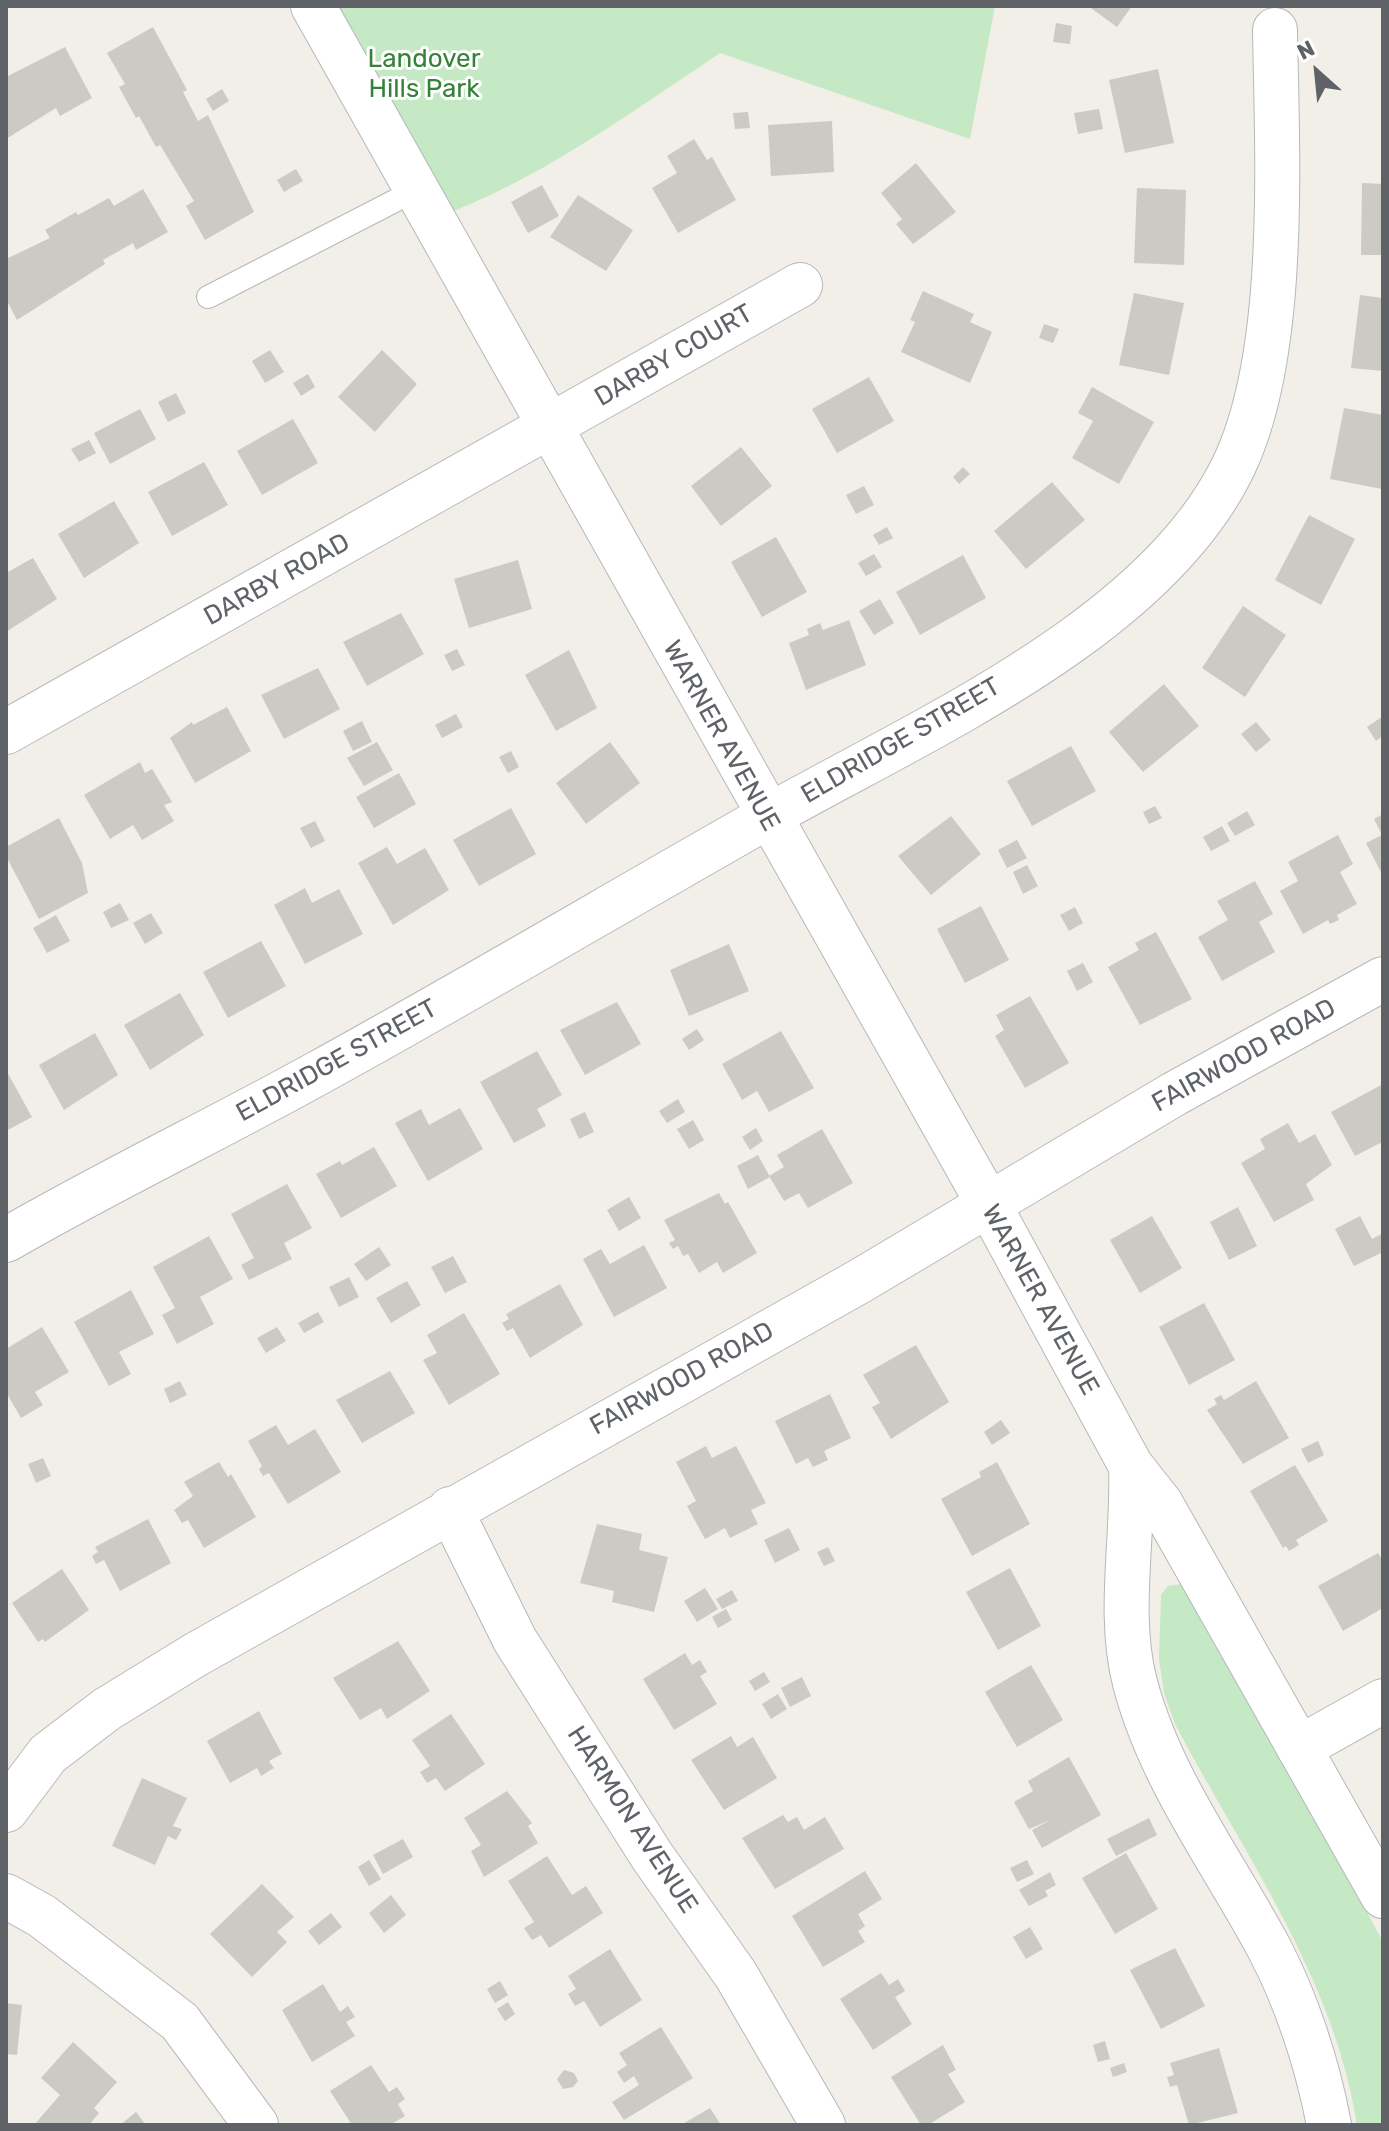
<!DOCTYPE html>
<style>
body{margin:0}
#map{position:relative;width:1389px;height:2131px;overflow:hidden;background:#f1efe8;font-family:Rubik,sans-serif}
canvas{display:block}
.frame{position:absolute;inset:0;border:8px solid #5f6368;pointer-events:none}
.north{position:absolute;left:1277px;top:32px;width:80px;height:80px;-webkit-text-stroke:6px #fff;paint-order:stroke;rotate:333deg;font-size:22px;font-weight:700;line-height:32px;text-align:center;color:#5f6368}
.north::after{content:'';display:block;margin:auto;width:28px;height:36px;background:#5f6368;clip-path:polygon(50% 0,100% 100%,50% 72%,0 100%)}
</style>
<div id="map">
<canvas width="1389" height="2131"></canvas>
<div class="frame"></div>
<div class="north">N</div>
</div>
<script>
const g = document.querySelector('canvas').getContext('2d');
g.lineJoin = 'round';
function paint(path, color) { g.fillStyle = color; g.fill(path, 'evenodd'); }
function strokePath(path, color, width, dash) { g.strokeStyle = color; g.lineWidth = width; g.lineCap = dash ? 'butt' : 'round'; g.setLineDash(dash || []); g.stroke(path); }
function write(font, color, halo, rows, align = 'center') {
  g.font = font + ' Rubik,sans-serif'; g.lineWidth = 6; g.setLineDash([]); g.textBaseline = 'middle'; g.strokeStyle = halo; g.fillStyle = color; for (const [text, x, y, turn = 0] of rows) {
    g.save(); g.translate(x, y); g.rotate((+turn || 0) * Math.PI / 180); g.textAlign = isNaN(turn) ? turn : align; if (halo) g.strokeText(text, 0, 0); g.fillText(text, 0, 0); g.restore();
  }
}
paint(new Path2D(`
 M310 6H995L970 139 720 53C627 115 538 181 433 219Z
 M1182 1584 1193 1589 1383 1942V2125H1357C1335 1979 1243 1853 1175 1724L1164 1693 1159 1659 1161 1595 1168 1586Z`), '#c5e8c5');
paint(new Path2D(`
 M1088 6H1132L1117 27Z
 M1056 23 1072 26 1070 44 1053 42Z
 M153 27 187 90 183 92 198 121 208 115 254 212 205 240 186 206 194 201 160 145 156 147 139 116 136 118 119 87 125 84 107 53Z
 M65 47 92 98 60 116 56 108 6 139V77Z
 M1158 69 1174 143 1125 153 1109 80Z
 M222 89 229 101 213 111 206 99Z
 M1099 109 1103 129 1078 134 1074 113Z
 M748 112 750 128 735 129 733 113Z
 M832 121 834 172 771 176 768 125Z
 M694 139 707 160 712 157 736 200 678 233 652 188 677 173 667 156Z
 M916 163 956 212 913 244 896 224 902 219 881 193Z
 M296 169 303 181 284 192 277 180Z
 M1362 183 1383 184V255H1361Z
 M542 185 559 216 528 233 511 202Z
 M1137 188 1186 190 1184 265 1134 263Z
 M143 189 168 232 136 250 133 243 103 260 105 264 17 320 6 299V259L50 238 45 230 76 212 78 215 109 198 114 206Z
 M578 195 633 230 606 271 550 237Z
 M923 291 974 314 970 322 992 332 970 383 901 352 915 322 910 320Z
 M1134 293 1184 303 1169 375 1119 365Z
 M1360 295 1383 298V371L1351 368Z
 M1044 324 1059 329 1053 343 1039 338Z
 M270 350 284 372 265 383 252 361Z
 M382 350 417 384 375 432 338 397Z
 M308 374 315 387 301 396 293 383Z
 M869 377 894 421 837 453 812 409Z
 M1092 387 1154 422 1119 484 1072 458 1093 421 1078 413Z
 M176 393 186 413 168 422 158 402Z
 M1344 408 1383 415 1382 489 1330 479Z
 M140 409 156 439 110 464 94 433Z
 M293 419 318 463 262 495 237 451Z
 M89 440 96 453 79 462 71 449Z
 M741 447 772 486 721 526 691 486Z
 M204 462 228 505 172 536 148 492Z
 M963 467 970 474 959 484 953 477Z
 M1052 482 1085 520 1026 569 994 531Z
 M864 486 874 505 856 514 846 495Z
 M114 501 139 543 84 578 58 534Z
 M1309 515 1355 539 1321 605 1275 580Z
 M887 527 893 538 879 545 873 535Z
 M776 537 807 592 762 617 731 562Z
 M874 554 882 567 866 576 858 563Z
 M963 555 986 598 920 635 896 592Z
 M33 558 57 599 6 632V573Z
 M518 560 532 609 469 628 454 579Z
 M880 599 894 623 874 635 859 611Z
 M1243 606 1286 635 1245 697 1202 668Z
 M401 613 424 654 367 686 343 642Z
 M849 620 866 665 806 690 789 643 809 635 807 629 820 623 823 630Z
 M457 649 465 665 452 671 444 655Z
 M569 650 597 708 556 731 525 675Z
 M318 668 340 709 284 739 261 695Z
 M1164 684 1199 726 1143 772 1109 732Z
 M227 707 251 751 195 783 170 738 192 722 193 725Z
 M456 714 463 727 442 738 435 725Z
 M1383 716V736L1376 741 1367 727Z
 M362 721 372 742 353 751 343 731Z
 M1256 722 1271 740 1256 752 1241 734Z
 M377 742 393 770 364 786 347 758Z
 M610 742 640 783 586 824 556 783Z
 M1071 746 1096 791 1032 826 1007 781Z
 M511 751 519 767 508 773 499 757Z
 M140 762 145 773 152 769 172 802 164 805 174 821 142 840 133 825 110 839 84 795Z
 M399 773 416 804 374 828 356 797Z
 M1155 806 1162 818 1149 824 1143 812Z
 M511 808 536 854 479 886 453 840Z
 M1247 811 1255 825 1235 836 1227 823Z
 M1383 814V876L1366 843 1382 835 1374 819Z
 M951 816 981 854 931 895 898 856Z
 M59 818 82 863 88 893 39 919 6 856V847Z
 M315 821 325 841 311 848 300 828Z
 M1222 826 1230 841 1211 851 1203 837Z
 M1338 835 1353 864 1340 872 1357 904 1337 915 1339 920 1330 924 1328 920 1303 934 1280 891 1298 881 1288 862Z
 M1017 840 1027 858 1007 868 998 850Z
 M387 847 397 864 425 848 449 890 393 925 358 863Z
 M1027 865 1038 886 1023 894 1013 872Z
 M1255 881 1273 914 1259 922 1275 952 1222 981 1198 937 1228 920 1217 901Z
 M305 888 312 903 339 889 363 934 305 964 274 905Z
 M120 903 129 920 111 928 103 912Z
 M981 906 1009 960 965 983 937 929Z
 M1075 907 1083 923 1069 931 1060 915Z
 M151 913 163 933 145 944 133 923Z
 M56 915 70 941 47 953 33 928Z
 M1156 932 1192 999 1140 1025 1108 967 1139 950 1135 943Z
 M261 941 286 986 228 1018 203 972Z
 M729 944 749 991 689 1016 670 970Z
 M1083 963 1093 982 1077 991 1067 971Z
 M180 993 204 1035 150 1070 124 1025Z
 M1030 996 1069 1063 1025 1088 995 1036 1004 1030 996 1015Z
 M617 1002 641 1044 585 1075 560 1030Z
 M697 1029 704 1040 689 1050 682 1039Z
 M781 1031 814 1088 769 1112 757 1091 742 1100 722 1064Z
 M95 1033 118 1075 64 1110 39 1065Z
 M537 1051 562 1095 537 1109 546 1126 514 1143 480 1082Z
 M6 1070 32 1117 6 1131Z
 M1383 1084V1147L1380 1143 1355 1156 1331 1112Z
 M678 1099 685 1112 667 1123 659 1111Z
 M460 1108 483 1149 428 1181 395 1123 421 1109 429 1125Z
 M585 1112 594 1132 579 1139 570 1119Z
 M693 1120 704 1140 689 1149 677 1129Z
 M1288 1123 1299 1143 1315 1134 1332 1165 1306 1184 1314 1200 1274 1222 1241 1163 1265 1149 1260 1139Z
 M756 1128 763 1141 750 1150 742 1137Z
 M822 1129 853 1183 808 1208 799 1193 784 1201 769 1176 784 1167 777 1155Z
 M374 1147 397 1186 341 1218 316 1174 340 1161 342 1165Z
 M758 1155 770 1177 748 1189 737 1166Z
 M287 1184 312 1228 284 1243 292 1259 249 1280 241 1265 254 1258 231 1214Z
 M719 1193 725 1204 728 1202 757 1253 723 1273 717 1262 699 1273 688 1254 683 1256 678 1246 673 1249 669 1243 675 1240 664 1220Z
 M629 1197 641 1218 619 1231 607 1210Z
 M1238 1207 1257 1246 1229 1260 1210 1222Z
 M1152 1216 1182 1268 1140 1293 1110 1240Z
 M1360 1216 1372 1239 1383 1233V1252L1354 1266 1335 1229Z
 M209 1236 233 1279 200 1297 214 1324 177 1344 162 1315 175 1308 153 1267Z
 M644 1245 667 1288 614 1317 583 1259 601 1249 610 1264Z
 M379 1247 391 1265 366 1281 354 1264Z
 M453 1256 467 1282 445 1293 431 1267Z
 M349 1277 359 1297 339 1307 329 1287Z
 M407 1281 421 1305 391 1323 376 1298Z
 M560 1284 583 1325 530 1358 513 1328 507 1331 502 1323 509 1319 506 1314Z
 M131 1290 154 1334 119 1352 131 1374 109 1386 74 1322Z
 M1204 1303 1235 1360 1189 1385 1159 1327Z
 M318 1312 324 1322 304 1333 298 1323Z
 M464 1313 500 1374 449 1405 423 1360 437 1353 427 1335Z
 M42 1327 69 1372 35 1392 43 1405 21 1418 6 1392V1349Z
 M277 1327 286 1341 266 1353 257 1338Z
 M916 1345 949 1402 891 1439 872 1407 880 1403 863 1375Z
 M390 1371 415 1413 362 1443 336 1400Z
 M180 1381 187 1395 170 1403 164 1389Z
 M1256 1381 1289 1438 1243 1464 1207 1410 1217 1404 1214 1399 1221 1395 1224 1400Z
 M830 1394 851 1438 824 1451 828 1460 813 1467 808 1458 796 1464 775 1421Z
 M1001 1420 1010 1433 992 1445 984 1432Z
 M276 1425 288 1445 315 1429 341 1472 288 1504 269 1473 263 1476 259 1469 262 1466 248 1441Z
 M1318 1441 1324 1455 1308 1463 1301 1449Z
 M706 1446 712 1458 736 1446 766 1503 751 1510 758 1524 730 1538 725 1528 705 1539 687 1506 696 1501 676 1462Z
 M43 1458 51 1476 36 1483 28 1464Z
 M219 1462 228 1477 231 1474 256 1517 204 1548 188 1520 182 1523 174 1510 193 1496 184 1482Z
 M997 1462 1030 1524 972 1556 941 1499 981 1477 979 1472Z
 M1295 1465 1328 1521 1296 1540 1299 1545 1289 1551 1286 1546 1283 1548 1250 1491Z
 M148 1519 171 1563 120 1591 104 1560 96 1564 92 1556 98 1552 95 1547Z
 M597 1524 642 1534 639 1550 668 1557 654 1612 612 1602 614 1591 580 1583Z
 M789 1528 800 1550 775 1563 764 1540Z
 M828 1547 835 1561 824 1566 817 1552Z
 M1378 1553 1383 1561V1608L1343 1631 1318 1586Z
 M1010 1568 1041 1626 998 1650 966 1592Z
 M62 1569 89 1610 45 1642 43 1639 38 1642 12 1603Z
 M705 1588 718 1609 697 1622 684 1601Z
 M732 1590 738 1601 722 1609 716 1599Z
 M726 1609 732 1620 718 1628 712 1617Z
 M398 1641 430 1691 387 1719 381 1708 360 1720 333 1678Z
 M685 1653 692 1665 700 1660 707 1672 700 1676 717 1704 674 1730 643 1679Z
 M1031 1665 1063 1720 1017 1747 985 1692Z
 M764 1672 770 1682 755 1691 749 1681Z
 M802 1677 811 1696 790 1707 781 1688Z
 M778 1694 787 1709 771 1719 762 1704Z
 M259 1711 282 1754 269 1761 274 1768 261 1776 257 1768 230 1783 207 1741Z
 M451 1714 485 1764 445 1791 436 1778 427 1783 420 1772 430 1766 412 1740Z
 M731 1736 737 1747 753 1737 777 1778 724 1810 691 1760Z
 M1069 1757 1101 1815 1042 1848 1032 1830 1050 1820 1029 1829 1014 1802 1033 1791 1028 1781Z
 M142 1778 187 1798 173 1826 182 1829 176 1840 168 1836 155 1865 112 1846Z
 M507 1791 532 1823 528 1826 538 1843 484 1877 471 1851 481 1845 464 1818Z
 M783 1815 788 1822 797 1817 804 1830 825 1817 844 1849 775 1889 742 1838Z
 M1149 1818 1157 1835 1116 1856 1107 1839Z
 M403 1839 413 1857 383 1874 373 1855Z
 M1126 1853 1158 1909 1115 1934 1082 1878Z
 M547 1856 572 1895 586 1886 603 1913 549 1948 541 1935 532 1940 524 1928 534 1922 508 1881Z
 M369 1860 381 1879 369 1886 358 1867Z
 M1027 1860 1034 1874 1017 1882 1010 1868Z
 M865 1871 882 1899 858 1914 865 1926 858 1931 865 1942 823 1967 792 1916Z
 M1050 1872 1056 1885 1045 1891 1048 1896 1029 1906 1019 1890Z
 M262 1884 294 1917 277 1932 287 1942 252 1977 210 1934Z
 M391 1895 406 1915 384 1933 369 1913Z
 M331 1913 342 1927 319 1945 308 1931Z
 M1030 1927 1043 1949 1026 1959 1013 1937Z
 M1175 1948 1205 2006 1161 2029 1130 1970Z
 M610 1949 642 2000 600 2027 584 2001 575 2006 568 1994 576 1989 568 1976Z
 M881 1973 889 1985 898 1979 905 1991 895 1997 912 2024 873 2050 840 1999Z
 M500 1981 508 1995 495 2003 487 1989Z
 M323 1984 340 2012 348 2006 355 2017 346 2022 355 2036 312 2062 282 2010Z
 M508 2002 515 2014 505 2021 497 2009Z
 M6 2003 22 2005 17 2055 6 2054Z
 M661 2027 693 2078 624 2120 612 2102 639 2085 634 2076 624 2083 617 2072 627 2065 619 2053Z
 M1105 2041 1110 2059 1098 2062 1093 2045Z
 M73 2042 117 2082 94 2108 99 2113 89 2125H34L60 2095 41 2078Z
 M943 2045 956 2070 948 2074 965 2102 928 2125H921L891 2077Z
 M1219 2048 1238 2113 1189 2125 1177 2085 1170 2087 1167 2077 1174 2075 1170 2063Z
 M1124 2063 1127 2072 1113 2077 1110 2068Z
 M371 2065 389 2092 397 2087 405 2099 398 2104 405 2116 390 2125H352L330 2091Z
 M564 2070 574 2073 578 2081 573 2087 563 2089 557 2079Z
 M710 2108 721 2125H681Z
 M136 2112 146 2125H120Z`), '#cccac5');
const service = new Path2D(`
 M208 297 416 190`);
const minor = new Path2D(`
 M6 732 800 285
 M6 1240C108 1181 215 1130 318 1073 469 990 617 902 767 817 920 730 1156 629 1234 465 1288 352 1277 155 1275 30
 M450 1509 515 1640 652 1856 736 1975 823 2125
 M1299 1748 1383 1701
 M6 1810 48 1754 107 1709 195 1655 860 1281 1174 1094 1383 979
 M6 1896 42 1916 180 2022 256 2125`);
const tertiary = new Path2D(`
 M313 6 989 1205 1131 1466 1161 1504 1383 1896
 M1131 1466C1134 1537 1117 1614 1135 1683 1160 1779 1223 1862 1269 1948 1297 2001 1318 2066 1329 2125`);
strokePath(service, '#b5b8bc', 24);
strokePath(minor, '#b5b8bc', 46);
strokePath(tertiary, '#b5b8bc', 46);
strokePath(service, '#fff', 22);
strokePath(minor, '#fff', 44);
strokePath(tertiary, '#fff', 44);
write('26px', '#348238', '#fff', [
 ["Landover",424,59],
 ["Hills Park",424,89]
]);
write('26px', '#5f6368', '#fff', [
 ["DARBY COURT",674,356,-30],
 ["DARBY ROAD",277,580,-29],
 ["WARNER AVENUE",721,736,61],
 ["ELDRIDGE STREET",901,741,-30],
 ["FAIRWOOD ROAD",1244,1056,-29],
 ["ELDRIDGE STREET",337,1061,-29],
 ["WARNER AVENUE",1040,1300,61],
 ["FAIRWOOD ROAD",682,1379,-29],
 ["HARMON AVENUE",632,1820,57]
]);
</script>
